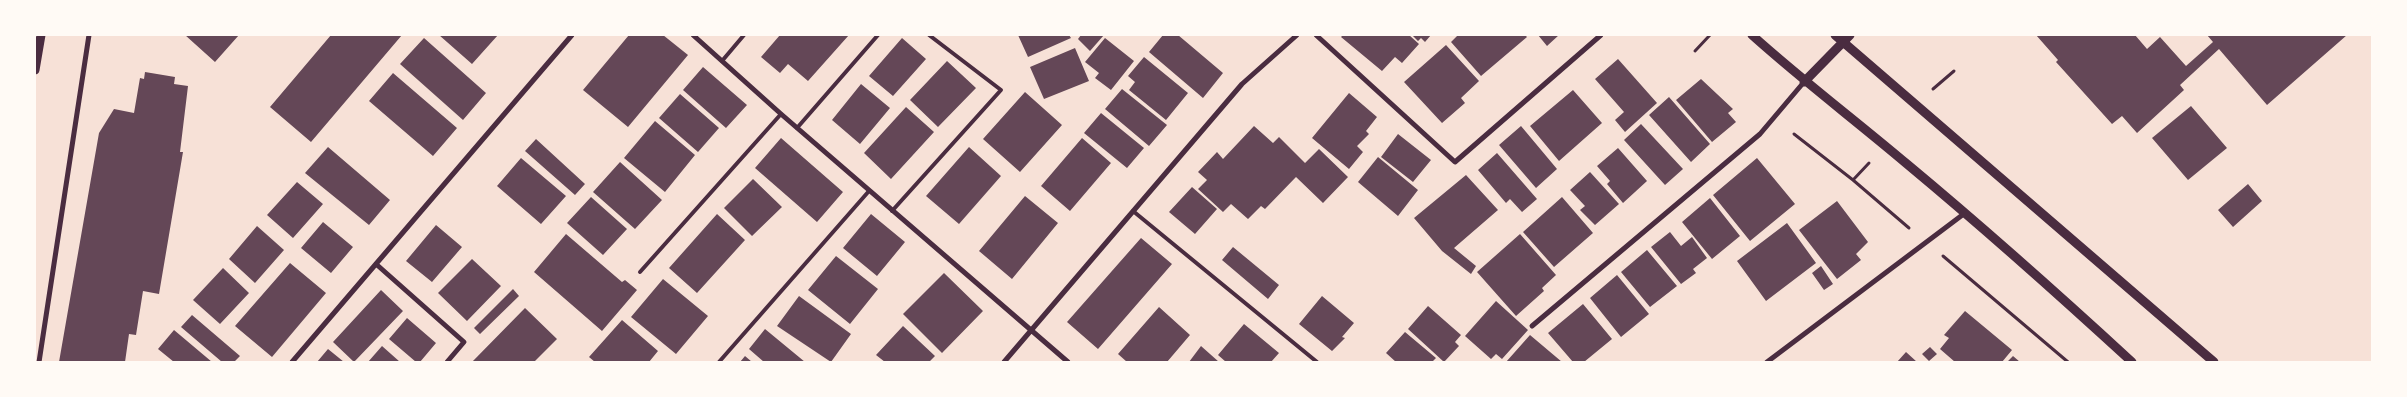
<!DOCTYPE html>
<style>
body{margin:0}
#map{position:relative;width:2407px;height:397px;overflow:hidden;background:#f7e1d7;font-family:Helvetica,sans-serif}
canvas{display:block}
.frame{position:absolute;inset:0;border:36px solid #fffaf5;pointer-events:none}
</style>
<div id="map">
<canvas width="2407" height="397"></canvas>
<div class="frame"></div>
</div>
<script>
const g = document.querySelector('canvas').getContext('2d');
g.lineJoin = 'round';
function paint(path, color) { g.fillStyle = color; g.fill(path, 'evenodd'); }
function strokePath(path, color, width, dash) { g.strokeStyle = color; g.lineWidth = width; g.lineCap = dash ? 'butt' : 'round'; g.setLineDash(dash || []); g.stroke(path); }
paint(new Path2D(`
 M185 35H239L215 62Z
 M331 35H402L311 142 270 107Z
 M439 35H498L472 64Z
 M629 35H663L688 55 628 127 583 90Z
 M780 35H849L808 81 788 64 780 73 761 57Z
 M1018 35H1069L1071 38 1028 57Z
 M1081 35H1104L1090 51 1078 39Z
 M1163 35H1178L1223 73 1203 98 1149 52Z
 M1343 35H1409L1419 44 1402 63 1395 57 1382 71 1341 37Z
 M1412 35H1431L1425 42 1421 38 1418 41Z
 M1458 35H1525L1527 37 1481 76 1451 42Z
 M1538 35H1559L1547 46Z
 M2036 35H2135L2147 49 2160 37 2186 66 2213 42 2207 35H2347L2267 105 2219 49 2180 85 2184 90 2137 133 2122 116 2112 124 2056 62 2058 60Z
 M424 38 486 93 463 120 400 64Z
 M902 38 926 59 893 96 869 76Z
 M1105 38 1134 61 1111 90 1095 78 1099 73 1085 62Z
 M1446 45 1479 81 1461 98 1465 103 1442 123 1404 82Z
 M1075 48 1089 81 1044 99 1030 67Z
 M1144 57 1188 93 1166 120 1129 90 1135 82 1128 76Z
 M1618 59 1657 103 1625 132 1615 120 1624 112 1595 79Z
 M947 61 976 88 938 127 910 100Z
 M703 67 747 105 726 128 683 90Z
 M145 72 175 77 174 84 188 86 180 152H183L159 294 143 291 136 335 129 334 125 362H59L99 133 114 109 134 113 140 78 144 79Z
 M393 73 457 128 433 156 369 101Z
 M1701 79 1733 109 1728 113 1736 122 1712 142 1676 100Z
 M861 84 890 108 860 144 832 120Z
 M1122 89 1167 125 1149 146 1105 109Z
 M1573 90 1602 123 1559 161 1530 126Z
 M1025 92 1062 125 1020 172 983 139Z
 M1349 93 1377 117 1366 131 1369 134 1357 146 1363 152 1349 169 1312 138Z
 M680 94 719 128 698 152 659 118Z
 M1669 97 1710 144 1691 162 1649 115Z
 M2191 106 2227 148 2188 180 2152 138Z
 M906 107 934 132 891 179 864 153Z
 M1101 113 1144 148 1127 168 1084 133Z
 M655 121 695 155 665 192 624 158Z
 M1641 124 1683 169 1665 185 1624 140Z
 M1254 126 1273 143 1279 137 1305 163 1319 149 1348 177 1323 203 1296 177 1265 209 1261 206 1248 219 1231 204 1223 212 1198 189 1207 180 1198 172 1217 152 1223 159Z
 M1521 126 1557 169 1536 188 1499 145Z
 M1398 134 1431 160 1413 182 1381 157Z
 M781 138 843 192 817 222 755 168Z
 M1082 138 1111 163 1070 211 1041 186Z
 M536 139 585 184 575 195 525 151Z
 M328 147 390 200 369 225 305 173Z
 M969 147 1001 176 959 224 926 196Z
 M1618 148 1647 181 1623 203 1607 184 1610 181 1597 166Z
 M1497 153 1537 199 1522 212 1510 199 1506 203 1478 170Z
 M1378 157 1418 190 1398 216 1358 182Z
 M521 158 566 196 541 224 497 186Z
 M1757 158 1795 204 1750 241 1713 195Z
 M620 162 662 200 635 229 593 192Z
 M1590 172 1619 204 1595 225 1580 210 1585 206 1570 190Z
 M1466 175 1498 210 1454 248 1476 266 1471 274 1442 251 1414 218Z
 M753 179 782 207 752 236 724 208Z
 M297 182 323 204 293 238 267 215Z
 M2248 184 2262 201 2233 227 2218 210Z
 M1192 187 1217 209 1195 234 1169 212Z
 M1025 196 1058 223 1012 279 979 251Z
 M591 197 627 229 603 255 567 223Z
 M1562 197 1593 233 1554 267 1523 232Z
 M1710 198 1740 236 1712 259 1682 222Z
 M1837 201 1868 242 1856 254 1861 260 1837 279 1799 230Z
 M717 214 745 240 697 293 669 268Z
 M871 214 905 242 877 276 843 248Z
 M323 222 353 247 331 273 301 248Z
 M1787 223 1816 263 1766 301 1737 261Z
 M436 225 462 247 432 282 406 261Z
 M257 226 284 250 255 283 229 259Z
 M1670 232 1681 246 1692 237 1707 258 1693 269 1696 273 1681 284 1651 247Z
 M566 234 622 282 625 280 637 290 602 331 534 272Z
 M1520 234 1556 275 1542 288 1544 291 1516 316 1477 272Z
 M1141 238 1172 264 1098 349 1067 322Z
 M1233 247 1279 285 1268 299 1222 260Z
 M1647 250 1677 286 1650 307 1621 272Z
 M836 256 878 289 850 324 808 290Z
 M472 259 501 286 467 321 438 293Z
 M290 263 326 293 272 357 235 326Z
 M1821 266 1833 284 1824 290 1812 273Z
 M223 268 249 293 220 324 193 300Z
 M944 273 983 311 942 353 903 314Z
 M1617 275 1649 314 1621 337 1590 298Z
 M663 279 708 316 676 354 631 317Z
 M513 289 519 296 480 334 474 328Z
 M381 290 403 311 354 362 333 342Z
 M799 296 851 334 831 362 777 326Z
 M1322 296 1354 323 1342 337 1345 338 1332 351 1299 324Z
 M1496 301 1528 330 1502 359 1496 354 1491 359 1465 336Z
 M1583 304 1612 339 1584 362H1573L1548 333Z
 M1428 306 1461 335 1455 342 1459 346 1444 362 1408 329Z
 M1159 307 1190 335 1167 362H1127L1118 354Z
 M525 308 557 339 534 362H472Z
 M1965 311 2012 350 2002 362H1955L1940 349 1949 338 1944 335Z
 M192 315 240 356 234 362H222L181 327Z
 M407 318 436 343 420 362H416L389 339Z
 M622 320 658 351 649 362H595L589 357Z
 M1244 324 1279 353 1271 362H1226L1218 355Z
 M903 326 935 356 929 362H885L876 355Z
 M765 329 805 362H764L749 349Z
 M174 330 212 362H174L158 349Z
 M1405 332 1436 358 1432 362H1396L1386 353Z
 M1530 335 1562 362H1506Z
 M382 346 400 362H368Z
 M1201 346 1219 362H1189Z
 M1930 347 1937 354 1929 361 1922 354Z
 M328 349 344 362H317Z
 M1906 352 1917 362H1897Z
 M745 356 752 362H740Z
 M2013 356 2020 362H2007Z`), '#644757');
strokePath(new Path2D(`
 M1695 51 1710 35
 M1933 89 1954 71
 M1794 134 1853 180 1909 228
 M1853 180 1869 163
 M1943 256 2068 362`), '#4a2c40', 3);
strokePath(new Path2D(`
 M722 61 744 35
 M797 128 878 35
 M892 211 1001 90 929 35
 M1133 211 1317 362
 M640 272 781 114
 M719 362 869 191`), '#4a2c40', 4);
strokePath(new Path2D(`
 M693 35 781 114 1068 362
 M1316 35 1455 162 1601 35
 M376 264 464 342 447 362
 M1532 326 1760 134 1804 82
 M39 362 89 35
 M292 362 572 35
 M1004 362 1242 84 1297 35
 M1767 362 1965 213`), '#4a2c40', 5);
strokePath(new Path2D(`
 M1752 35C1802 80 1855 120 1907 164 1984 228 2058 294 2132 362
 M1835 35 2214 362
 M35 70 41 35
 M1804 82 1850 35`), '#4a2c40', 9);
</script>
